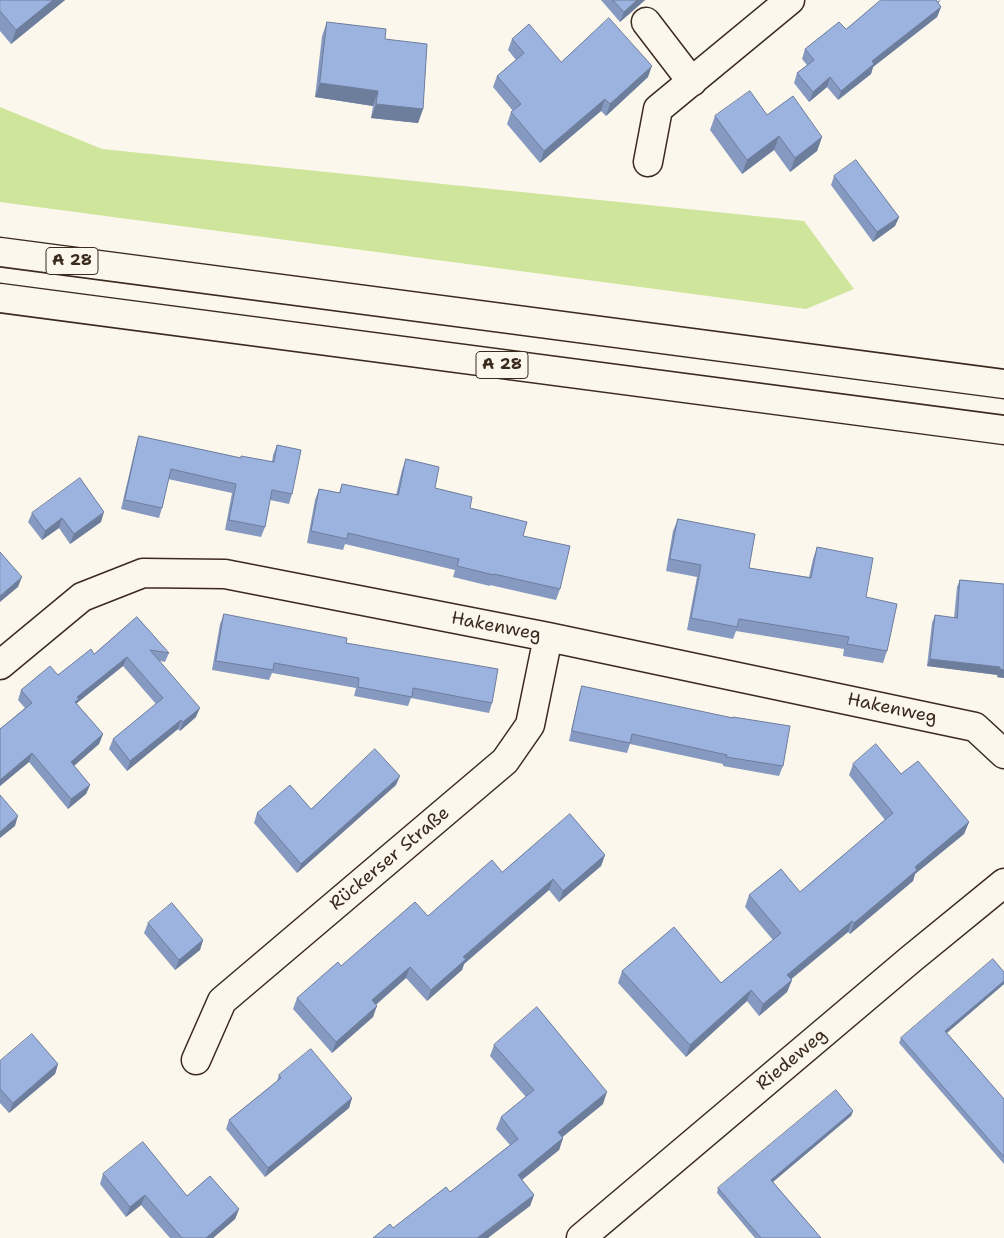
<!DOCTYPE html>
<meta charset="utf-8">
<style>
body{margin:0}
canvas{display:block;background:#fbf7ec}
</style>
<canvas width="1004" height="1238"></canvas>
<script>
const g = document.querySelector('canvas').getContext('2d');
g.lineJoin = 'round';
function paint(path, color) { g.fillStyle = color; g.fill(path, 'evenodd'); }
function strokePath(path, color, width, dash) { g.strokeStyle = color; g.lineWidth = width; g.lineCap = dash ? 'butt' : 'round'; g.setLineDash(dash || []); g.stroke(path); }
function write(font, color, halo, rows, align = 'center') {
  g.font = font + ' "Shantell Sans",sans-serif'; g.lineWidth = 4; g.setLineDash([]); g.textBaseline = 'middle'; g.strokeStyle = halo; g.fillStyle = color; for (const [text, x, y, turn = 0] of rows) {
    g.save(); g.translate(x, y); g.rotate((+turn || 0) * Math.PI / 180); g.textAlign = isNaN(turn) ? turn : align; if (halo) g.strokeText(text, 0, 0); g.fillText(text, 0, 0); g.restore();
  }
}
paint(new Path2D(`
 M0 107 102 149 804 221 854 289 806 309 0 202Z`), '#cee59b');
const minor = new Path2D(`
 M646 22 692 82
 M648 162 658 109 790 0
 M0 665 82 597 143 573 225 574 548 637 975 727 1004 754
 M196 1060 222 1001 505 761 530 725 548 637
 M581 1238 911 959 1004 883`);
const highway = new Path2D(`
 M0 252 1004 384
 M0 298 1004 430`);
strokePath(minor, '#3b2a1e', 31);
strokePath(highway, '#3b2a1e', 31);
strokePath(minor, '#fbf7ec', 28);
strokePath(highway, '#fbf7ec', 28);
paint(new Path2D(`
 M0 0H65L11 44 0 31Z
 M601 0H645L620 22Z
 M941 0 938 3 941 7 937 17 873 67 871 74 838 100 827 87 809 102 794 83 797 73 807 65 802 59 805 49 846 29Z
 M327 22 385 39 423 109 418 123 371 118 373 106 315 97 322 36Z
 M512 39 561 62 648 77 606 116 601 111 540 163 507 124 511 112 513 111 493 87 497 76 516 60 508 50Z
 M767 115 822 137 817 151 790 172 774 150 742 174 710 130 715 116Z
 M834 176 899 217 895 226 873 242 831 185Z
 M139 436 241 458 272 462 273 455 277 445 292 494 289 504 270 500 265 527 261 537 225 530 232 493 168 479 162 508 159 518 121 509 136 445Z
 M406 459 435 488 470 508 523 536 560 589 556 600 490 585V586L453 577 455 570 345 544 343 550 307 543 315 500 319 489 339 493 342 484 396 495 402 470Z
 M32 513 101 522 70 544 59 528 42 540 28 522Z
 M678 519 749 568 809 577 813 559 817 547 866 597 887 651 883 663 843 656 844 649 736 631 733 639 687 630 697 577 666 571 673 531Z
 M960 580 1004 584V678L997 677 998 675 927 666 932 623 935 615 954 618 957 587Z
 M224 614 346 643 492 703 489 713 411 698 408 706 354 696 356 688 272 673 269 680 212 670 220 624Z
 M137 617 169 653 165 662 160 661 196 717 180 731 178 729 127 771 109 749 113 739 156 704 123 666 77 703V704L103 734 99 744 74 766 90 785 86 794 68 809 29 762 0 786V729L25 708 18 700 21 690 58 675 94 654Z
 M582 686 783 766 779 776 723 766V764L630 744 627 753 569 741 579 695Z
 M853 764 901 774 969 822 964 834 915 874 913 881 850 934 848 932 791 979 792 980 787 992 759 1016 747 1001 686 1057 618 983 622 971 721 983 773 940 745 907 749 895 800 892 885 820 849 775Z
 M396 785 297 873 254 823 257 813 311 809Z
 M605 855 601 866 559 902 549 890 464 964 462 970 427 1001 406 978 376 1005 373 1017 332 1053 293 1009 297 998 341 966 428 916 502 872Z
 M148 923 203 940 200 950 175 970 144 933Z
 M1004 972V984L947 1033 1004 1099V1164L899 1043 901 1038Z
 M494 1045 603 1104 562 1137 563 1138 559 1150 522 1180 534 1195 530 1206 393 1228 450 1192 510 1145 496 1129 501 1117 526 1097 490 1056Z
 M0 1061 58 1064 55 1074 9 1113 0 1103Z
 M279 1075 352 1098 349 1108 265 1177 226 1129 229 1120 277 1081Z
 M853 1111 851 1116 773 1182 821 1238H755L717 1193 718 1188Z
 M103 1174 187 1196 239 1209 235 1219 213 1238H170L141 1205 126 1217 100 1184Z`), '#8699c0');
paint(new Path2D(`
 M53 0H65L11 44 16 30Z
 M637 0H645L620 22 624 12Z
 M941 7 937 17 873 67 871 74 838 100 841 91 872 61Z
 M652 66 648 77 606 116 610 104Z
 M830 77 827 87 809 102 813 92Z
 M320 83 378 91 373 106 315 97Z
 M605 99 601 111 540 163 544 151Z
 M376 104 423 109 418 123 371 118Z
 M779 136 774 150 742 174 747 160Z
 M822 137 817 151 790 172 795 158Z
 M899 217 895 226 873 242 877 232Z
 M104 512 101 522 70 544 74 534Z
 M62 518 59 528 42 540 45 531Z
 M22 577 18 587 0 602V596Z
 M127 657 123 666 77 703 75 708 72 712 77 697Z
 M930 659 1000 667 998 675 927 666Z
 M1000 669 1004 670V678L997 677Z
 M200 708 196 717 180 731 183 722Z
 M181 720 178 729 127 771 130 761Z
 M103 734 99 744 68 771 71 762Z
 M32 753 29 762 0 786V780Z
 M400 776 396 785 297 873 301 864Z
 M90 785 86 794 68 809 71 799Z
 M18 816 15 826 0 838V832Z
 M969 822 964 834 915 874 913 881 850 934 854 923 915 867Z
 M605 855 601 866 559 902 563 891Z
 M553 879 549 890 464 964 462 970 427 1001 431 990 463 957Z
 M852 921 848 932 783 986 787 975Z
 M203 940 200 950 175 970 179 960Z
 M410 967 406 978 368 1011 372 1000Z
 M792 980 787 992 759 1016 763 1004Z
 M1004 981V984L943 1036 945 1031Z
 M751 990 747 1001 686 1057 690 1045Z
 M377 1006 373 1017 332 1053 336 1042Z
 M58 1064 55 1074 9 1113 13 1103Z
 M607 1092 603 1104 554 1144 558 1132Z
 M352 1098 349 1108 265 1177 268 1168Z
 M853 1111 851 1116 769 1185 771 1180Z
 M563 1138 559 1150 514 1186 518 1175Z
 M145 1195 141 1205 126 1217 130 1207Z
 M534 1195 530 1206 488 1238H477Z
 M239 1209 235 1219 213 1238H206Z`), '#6d7d9c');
const building = new Path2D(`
 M0 0H53L16 30 0 11Z
 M613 0H637L624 12Z
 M881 0H936L941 7 872 61 874 64 841 91 830 77 813 92 797 73 814 60 805 49 839 22 846 29Z
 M609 18 652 66 610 104 605 99 544 151 511 112 521 104 497 76 524 53 512 39 529 24 561 62Z
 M327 22 386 29 385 39 427 44 423 109 376 104 378 91 320 83Z
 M750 91 767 115 793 96 822 137 795 158 779 136 747 160 715 116Z
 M856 160 899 217 877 232 834 176Z
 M139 436 241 458V456L274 462 277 445 301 450 292 494 272 490 265 527 229 520 236 484 171 469 162 508 125 500Z
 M406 459 439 467 435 488 472 497 470 508 527 522 523 536 570 546 560 589 494 574V575L457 566 459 559 348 533 347 539 311 531 319 489 340 493 342 484 398 495Z
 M80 478 104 512 74 534 62 518 45 531 32 513Z
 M678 519 755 534 749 568 811 578 817 547 873 558 866 597 897 604 887 651 847 644 849 637 739 619 737 627 691 618 701 565 670 559Z
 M0 552 22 577 0 596Z
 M960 580 1004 584V670L1000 669V667L930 659 935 615 957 618Z
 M224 614 347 638 346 643 498 669 492 703 413 688 412 697 358 687 359 678 274 663 273 670 216 661Z
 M137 617 169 653 150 650 200 708 183 722 181 720 130 761 113 739 163 698 127 657 77 697 79 699 75 702 103 734 71 762 90 785 71 799 32 753 0 780V729L32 703 21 690 50 666 58 675 91 649 94 654Z
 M582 686 733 718V717L790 726 783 766 726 757 727 755 632 734 630 743 572 731Z
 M876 744 901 774 918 761 969 822 915 867 917 870 854 923 852 921 787 975 792 980 763 1004 751 990 690 1045 622 971 674 927 721 983 781 933 749 895 781 869 800 892 893 813 853 764Z
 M375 749 400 776 301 864 257 813 290 785 311 809Z
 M0 795 18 816 0 832Z
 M570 814 605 855 563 891 553 879 463 957 466 959 431 990 410 967 372 1000 377 1006 336 1042 297 998 338 962 341 966 415 902 428 916 492 860 502 872Z
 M172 903 203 940 179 960 148 923Z
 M993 959 1004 972V981L945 1031 1004 1099V1157L901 1038Z
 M537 1007 607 1092 558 1132 563 1138 518 1175 534 1195 477 1238H373L390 1224 393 1228 446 1187 450 1192 518 1139 501 1117 534 1090 494 1045Z
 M32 1034 58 1064 13 1103 0 1089V1061Z
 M311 1049 352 1098 268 1168 229 1120 281 1078 279 1075Z
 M836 1090 853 1111 771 1180 821 1238H761L718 1188Z
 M143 1142 187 1196 210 1176 239 1209 206 1238H182L145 1195 130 1207 103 1174Z`);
paint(building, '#9cb2df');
strokePath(building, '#6d7d9c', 1);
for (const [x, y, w] of [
 [72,261,52],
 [502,365,52]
]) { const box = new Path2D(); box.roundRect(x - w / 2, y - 13.5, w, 27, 4); g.fillStyle = '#fbf7ec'; g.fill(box); strokePath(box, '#3b2a1e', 1); }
write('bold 16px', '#3b2a1e', null, [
 ["A 28",72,261],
 ["A 28",502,365]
]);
write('18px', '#3b2a1e', '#fbf7ec', [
 ["Hakenweg",496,627,11],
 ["Hakenweg",892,709,12],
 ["Rückerser Straße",390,859,-40],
 ["Riedeweg",792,1060,-40]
]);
</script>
